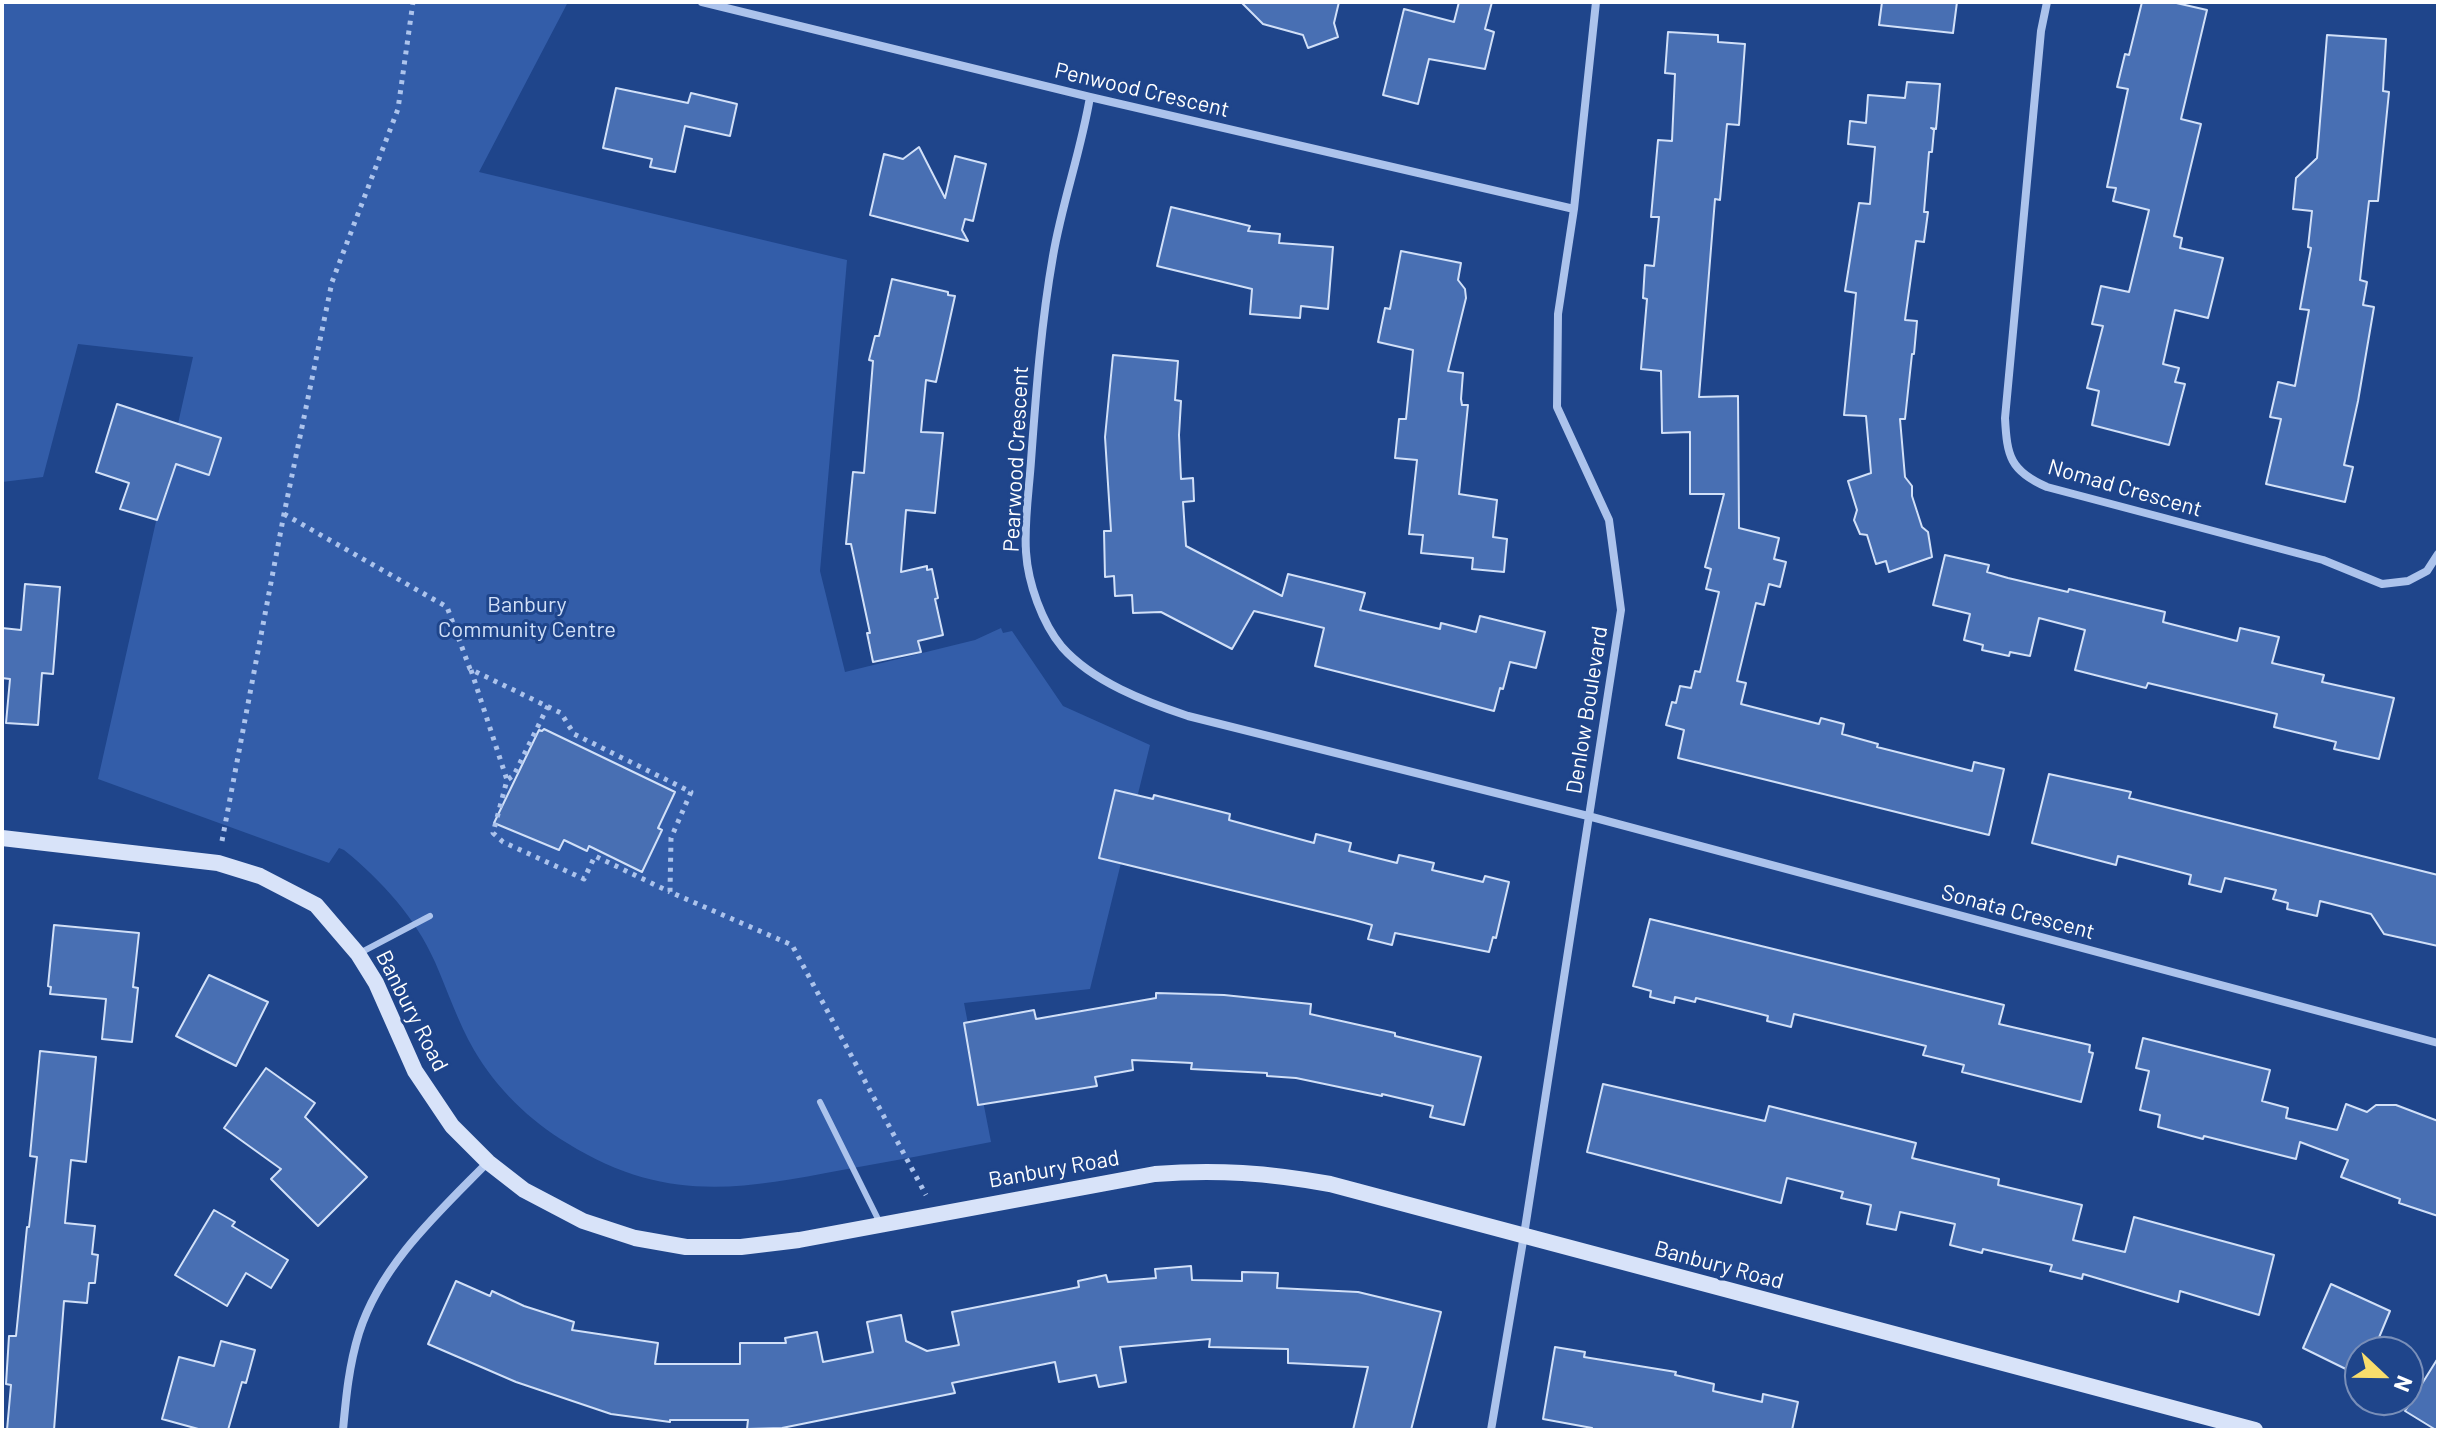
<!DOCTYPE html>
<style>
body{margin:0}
#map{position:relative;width:2440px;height:1432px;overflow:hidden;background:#1f458b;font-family:Barlow,sans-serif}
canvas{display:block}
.frame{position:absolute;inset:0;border:4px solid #fff;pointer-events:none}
.north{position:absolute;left:2344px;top:1336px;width:80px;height:80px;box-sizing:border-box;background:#1f458b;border:2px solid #798fb9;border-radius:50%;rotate:112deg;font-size:22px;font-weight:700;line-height:32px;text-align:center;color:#fff}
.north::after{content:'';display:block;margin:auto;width:28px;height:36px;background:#f9dd6c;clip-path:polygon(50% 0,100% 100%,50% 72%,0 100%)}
</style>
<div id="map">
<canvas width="2440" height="1432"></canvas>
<div class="frame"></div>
<div class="north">N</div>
</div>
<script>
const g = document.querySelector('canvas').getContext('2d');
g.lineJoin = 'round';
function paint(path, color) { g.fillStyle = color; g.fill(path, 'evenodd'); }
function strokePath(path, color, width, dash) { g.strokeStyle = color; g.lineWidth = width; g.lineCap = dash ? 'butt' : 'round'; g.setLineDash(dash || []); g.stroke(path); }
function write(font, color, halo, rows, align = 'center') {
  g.font = font + ' Barlow,sans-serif'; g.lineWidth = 6; g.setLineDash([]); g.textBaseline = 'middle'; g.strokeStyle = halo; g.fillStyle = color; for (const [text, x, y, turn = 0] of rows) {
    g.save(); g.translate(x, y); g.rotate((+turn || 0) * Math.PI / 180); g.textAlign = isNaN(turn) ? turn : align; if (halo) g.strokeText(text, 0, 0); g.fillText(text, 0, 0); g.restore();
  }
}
paint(new Path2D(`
 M2 2H568L479 172 847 260 820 571 845 672 975 640 1001 628 1003 633 1012 631 1063 706 1150 745 1090 989 964 1003 991 1142C941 1152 892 1161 842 1170 738 1190 664 1203 567 1143 530 1121 496 1088 474 1050 458 1022 448 992 435 962 415 917 382 881 344 850L339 848 329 863 98 779 193 357 78 344 43 477 2 482Z`), '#335da9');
const building = new Path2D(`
 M1241 2H1339L1334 23 1338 37 1308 48 1303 35 1263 24Z
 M1459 2H1492L1485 29 1494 32 1485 69 1429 59 1418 104 1383 95 1404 9 1454 22Z
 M1882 2H1957L1953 33 1879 25Z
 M2142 2H2172L2207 10 2181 119 2201 124 2174 236 2182 238 2180 248 2223 258 2208 318 2175 310 2163 364 2179 368 2175 382 2185 384 2169 445 2092 425 2099 391 2087 388 2103 326 2092 324 2101 286 2129 292 2149 210 2113 201 2116 188 2107 187 2128 89 2117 87 2125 54 2129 55Z
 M1668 32 1718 35V42L1745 44 1739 125 1727 124 1720 200 1715 199 1699 397 1738 396 1739 528 1779 538 1774 559 1786 562 1780 587 1769 584 1764 605 1756 603 1737 681 1746 683 1741 704 1819 724 1821 718 1844 724 1842 734 1878 744 1877 747 1972 771 1974 762 2004 769 1989 835 1678 758 1684 730 1666 725 1672 702 1676 703 1680 686 1691 688 1695 671 1700 672 1719 592 1706 589 1711 569 1705 567 1724 494H1690V432L1662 433 1661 371 1641 369 1647 299 1643 298 1645 265 1654 266 1659 217H1651L1658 140 1672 141 1675 74 1665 73Z
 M2327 35 2386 39 2383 91 2389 92 2378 201H2369L2360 280 2367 282 2363 305 2374 307 2358 401 2344 465 2353 467 2345 502 2266 484 2281 419 2270 417 2278 382 2295 386 2309 310 2300 309 2311 248 2308 247 2312 211 2293 209 2296 178 2317 158Z
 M1907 82 1940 84 1936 129 1931 128 1934 130 1932 152H1929L1924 212H1928L1924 242 1916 241 1905 320 1917 321 1914 354H1912L1905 419H1900L1905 477 1912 486V496L1922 527 1928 532 1932 557 1889 572 1886 561 1876 564 1867 535 1860 534 1854 520 1857 510 1848 481 1871 473 1866 416 1844 415 1856 293 1845 291 1859 203 1870 204 1875 147 1848 144 1850 121 1866 123 1868 95 1905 98Z
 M616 88 688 103 691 93 737 104 730 136 685 126 675 172 650 167 652 159 603 148Z
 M919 147 945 198 955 156 986 164 973 221 965 219 962 230 968 241 870 215 884 154 903 159Z
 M1171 207 1250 226 1248 231 1280 234 1279 243 1333 247 1328 309 1301 306 1300 318 1250 314 1252 289 1157 266Z
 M1401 251 1461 263 1458 280 1465 289 1466 298 1448 371 1463 373 1461 399 1462 405H1468L1459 494 1497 500 1493 537 1507 539 1504 572 1472 569 1473 558 1421 553 1423 535 1409 534 1417 460 1395 458 1399 419H1406L1413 350 1378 342 1385 308 1390 309Z
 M892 279 948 292V295L955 296 936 382 926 380 921 432 943 433 935 513 906 510 901 572 927 566V570L932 569 938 598 935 599 943 635 918 641 921 652 873 662 867 633H870L851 544H846L853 472 864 473 873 361 869 360 875 336H879Z
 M1113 355 1178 361 1175 400 1181 401 1179 435 1181 479 1193 478 1194 501 1183 502 1186 546 1282 596 1288 574 1365 593 1360 610 1440 629 1441 623 1476 632 1480 616 1545 632 1536 668 1510 662 1503 689 1500 688 1494 711 1315 666 1324 628 1254 611 1232 649 1161 612 1133 613 1132 595 1115 596 1114 576 1105 577 1104 531H1111L1105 437Z
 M117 404 221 438 209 475 176 464 157 520 120 509 129 483 96 472Z
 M1945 555 1989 565 1987 572 2008 578 2068 592 2069 589 2165 612 2163 622 2237 641 2240 628 2279 637 2272 663 2324 675 2322 682 2394 698 2379 759 2334 749 2336 742 2274 727 2277 714 2148 683 2146 688 2075 670 2085 630 2039 618 2030 656 2010 652 2009 656 1982 650 1983 645 1964 640 1970 614 1933 605Z
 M25 584 60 587 53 674 42 673 38 725 6 723 10 679 2 678V628L21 630Z
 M544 729 675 792 658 828 662 830 642 872 589 846 587 851 564 840 559 850 494 823 539 730 542 731Z
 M2049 774 2131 792 2129 798 2438 875V946L2384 934 2371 914 2320 901 2317 916 2287 909 2288 903 2273 899 2276 890 2225 878 2221 892 2189 884 2191 875 2118 856 2116 865 2032 843Z
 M1115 790 1153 799 1154 795 1230 814 1229 820 1314 843 1316 834 1351 843 1349 851 1397 863 1399 855 1434 863 1432 870 1483 882 1485 876 1509 882 1496 938 1493 937 1489 952 1395 933 1392 945 1368 939 1372 925 1354 920 1099 858Z
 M1650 919 2004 1005 1999 1024 2090 1045 2089 1052 2093 1053 2081 1102 1962 1072 1964 1065 1923 1055 1926 1046 1794 1014 1791 1027 1767 1021 1768 1016 1696 998 1695 1002 1675 997 1674 1003 1650 997 1651 991 1633 986Z
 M54 925 139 933 133 987 138 988 132 1042 102 1039 106 999 50 994 51 987 48 986Z
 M209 975 268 1002 236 1066 176 1036Z
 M1156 993 1224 995 1311 1004 1310 1014 1395 1033V1036L1481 1057 1464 1125 1430 1117 1433 1106 1382 1094V1096L1296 1078 1267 1076V1073L1191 1069 1192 1063 1132 1060 1133 1070 1095 1077 1097 1086 978 1105 964 1023 1034 1010 1036 1019 1156 998Z
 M2143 1038 2270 1070 2262 1101 2288 1108 2286 1118 2337 1130 2346 1104 2367 1112 2376 1105H2396L2438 1121V1216L2399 1203 2400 1199 2341 1177 2348 1160 2300 1142 2296 1159 2204 1136 2203 1139 2158 1127 2160 1115 2140 1110 2149 1071 2136 1068Z
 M40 1051 96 1057 86 1162 71 1160 65 1223 95 1226 92 1254 98 1255 95 1283H89L87 1303 64 1301 54 1430H7L11 1385 6 1384 9 1336H16L27 1227H29L37 1157 30 1156Z
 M266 1068 315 1103 305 1117 367 1177 318 1226 271 1179 281 1169 224 1128Z
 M1603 1084 1765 1121 1769 1106 1916 1143 1912 1158 1999 1179 1998 1185 2082 1205 2073 1240 2125 1252 2134 1217 2274 1255 2259 1315 2180 1291 2178 1302 2083 1274 2082 1279 2050 1271 2052 1265 1983 1249 1982 1253 1950 1245 1955 1224 1900 1212 1896 1230 1867 1224 1871 1205 1841 1198 1843 1192 1787 1178 1781 1203 1587 1152Z
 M214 1210 235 1222 232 1226 288 1260 271 1288 246 1273 227 1306 175 1275Z
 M1191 1266 1192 1280 1242 1281V1272L1278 1273 1277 1288 1358 1292 1441 1312 1411 1430H1353L1368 1367 1288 1363V1349L1209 1347 1210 1339 1120 1347 1126 1382 1099 1387 1096 1375 1059 1382 1055 1362 952 1383 955 1393 782 1428 747 1429 748 1420H670V1422L611 1414 516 1382 428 1344 456 1281 490 1296 492 1291 524 1306 574 1322 572 1330 658 1343 655 1364H740V1343H786L785 1338 817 1332 823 1362 873 1352 867 1322 901 1315 906 1341 927 1351 959 1345 952 1312 1079 1287 1078 1281 1106 1275 1108 1282 1156 1278 1155 1269Z
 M2331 1284 2390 1311 2373 1352H2360V1376L2303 1348Z
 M221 1341 255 1350 246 1383 242 1382 228 1430H202L162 1419 179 1357 214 1366Z
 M1555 1347 1585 1352 1584 1357 1676 1372 1675 1375 1714 1384 1713 1391 1762 1402 1763 1394 1798 1402 1792 1430H1591L1592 1428 1543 1419Z
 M2438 1358V1430H2436L2405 1411Z`);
paint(building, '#486fb3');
strokePath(building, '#d1e0f8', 2);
strokePath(new Path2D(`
 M284 514 447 607 470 669 561 713 574 734 691 792 671 838 670 892 792 945 926 1195
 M471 670 507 780
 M548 706 514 775 507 780 493 833 503 842 584 879 595 856 670 892
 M222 841 284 514 332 282 398 109 413 2`), '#acc3ec', 5, [4, 6]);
strokePath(new Path2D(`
 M358 954 430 916
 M820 1102 880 1223`), '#acc3ec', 6);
strokePath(new Path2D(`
 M702 2 1090 97 1574 209
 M2047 2 2041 31 2005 418C2007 456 2010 471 2047 487L2323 560 2382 584 2408 581 2427 571 2438 554
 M1090 97C1081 151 1062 203 1053 256 1041 324 1036 393 1031 461 1029 491 1024 522 1026 552 1028 583 1042 623 1062 647 1093 682 1146 702 1188 716L1588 816 2438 1043
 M343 1430C346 1397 349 1365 359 1333 381 1264 439 1212 488 1162
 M1491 1430 1524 1235 1621 610 1609 520 1557 407 1558 314 1574 209 1596 2`), '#acc3ec', 8);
strokePath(new Path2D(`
 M2 838 218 863 260 876 316 905 358 954 376 983 415 1071 452 1126 488 1162 524 1190 583 1221 635 1238 686 1247H741L799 1240 1155 1174C1217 1169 1268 1173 1330 1184L2255 1430`), '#d8e3f9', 16);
write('22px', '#fff', '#1f458b', [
 ["Penwood Crescent",1142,90,13],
 ["Pearwood Crescent",1016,459,-87],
 ["Nomad Crescent",2125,488,16],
 ["Denlow Boulevard",1587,710,-81],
 ["Sonata Crescent",2018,912,15],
 ["Banbury Road",412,1011,63],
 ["Banbury Road",1054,1169,-10],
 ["Banbury Road",1719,1265,15]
]);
write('22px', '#d1e0f8', '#1f458b', [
 ["Banbury",527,605],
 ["Community Centre",527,630]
]);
</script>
